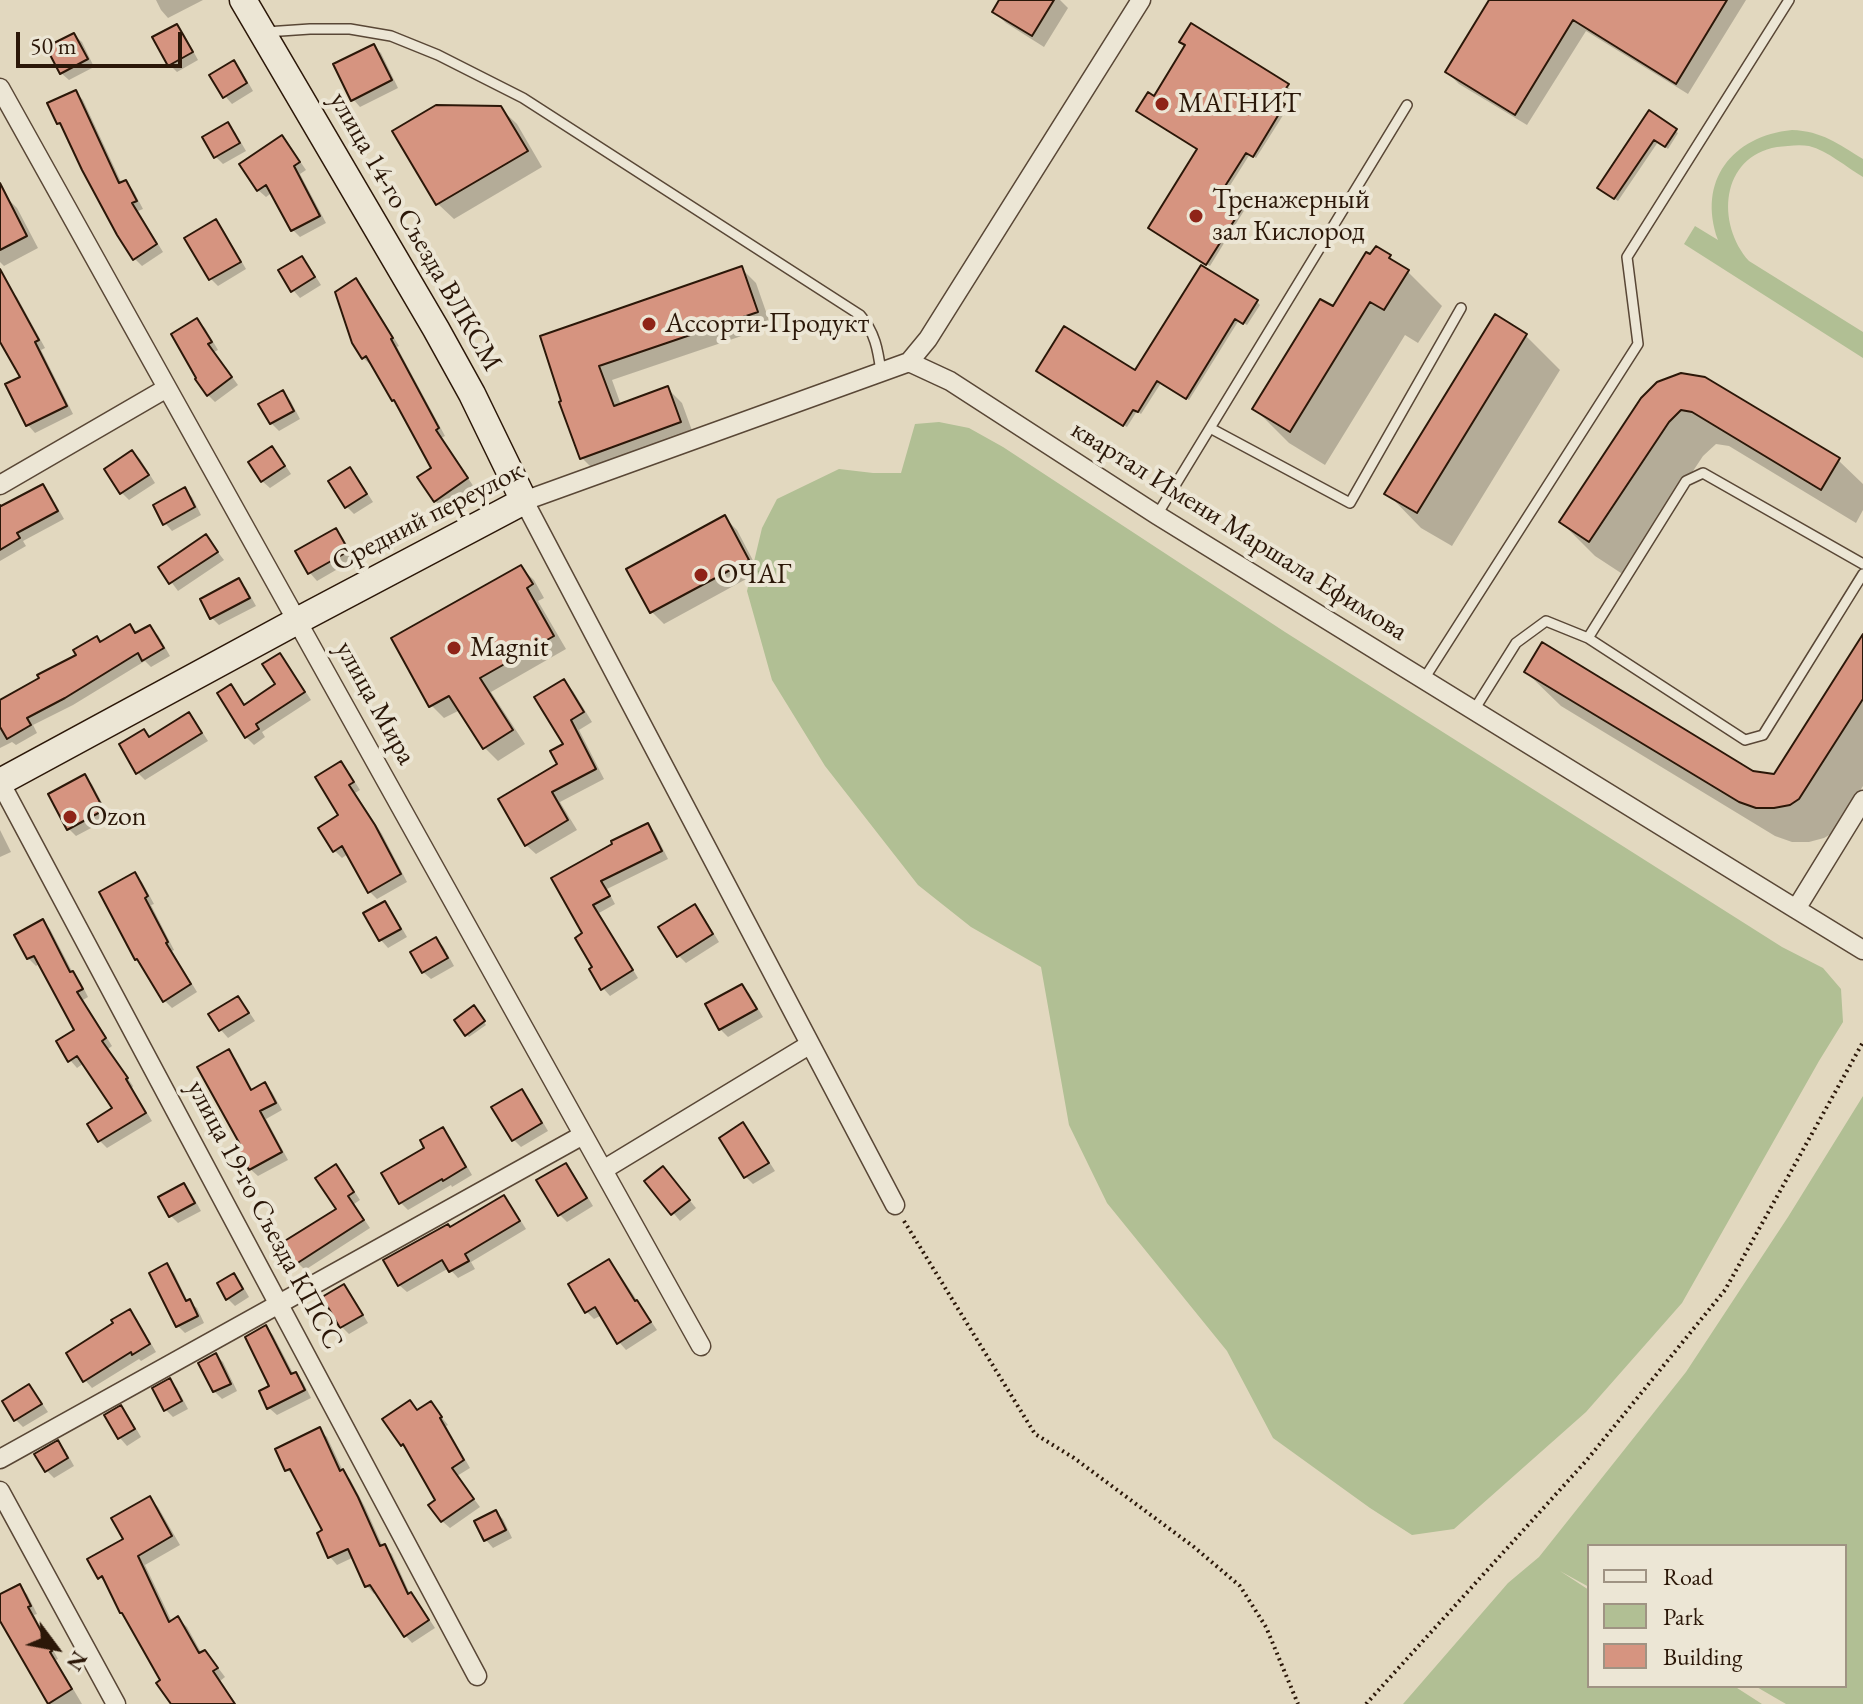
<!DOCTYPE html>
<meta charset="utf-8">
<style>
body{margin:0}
#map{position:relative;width:1863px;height:1704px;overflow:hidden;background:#e2d8bf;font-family:"EB Garamond",serif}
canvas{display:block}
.legend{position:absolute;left:1587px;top:1544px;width:260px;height:144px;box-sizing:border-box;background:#ece6d5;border:2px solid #9f9383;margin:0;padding:10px 14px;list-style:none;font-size:24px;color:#2b1708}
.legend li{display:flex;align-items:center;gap:16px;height:40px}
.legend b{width:40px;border:2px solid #9f9383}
.north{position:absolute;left:16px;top:1608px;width:80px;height:80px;-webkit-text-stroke:6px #ece6d5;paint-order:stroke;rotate:122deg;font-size:22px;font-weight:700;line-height:32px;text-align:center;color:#2b1708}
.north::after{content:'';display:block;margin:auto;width:28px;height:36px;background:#2b1708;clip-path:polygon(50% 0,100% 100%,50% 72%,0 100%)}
.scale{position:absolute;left:16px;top:32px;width:166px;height:36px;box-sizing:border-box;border:4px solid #2b1708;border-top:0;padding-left:10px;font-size:24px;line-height:28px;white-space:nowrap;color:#2b1708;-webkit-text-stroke:6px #ece6d5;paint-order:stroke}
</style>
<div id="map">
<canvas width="1863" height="1704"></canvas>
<ul class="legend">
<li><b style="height:10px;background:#ece6d5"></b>Road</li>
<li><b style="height:22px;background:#b1bf94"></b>Park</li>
<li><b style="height:22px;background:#d69480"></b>Building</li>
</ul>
<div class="north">N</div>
<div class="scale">50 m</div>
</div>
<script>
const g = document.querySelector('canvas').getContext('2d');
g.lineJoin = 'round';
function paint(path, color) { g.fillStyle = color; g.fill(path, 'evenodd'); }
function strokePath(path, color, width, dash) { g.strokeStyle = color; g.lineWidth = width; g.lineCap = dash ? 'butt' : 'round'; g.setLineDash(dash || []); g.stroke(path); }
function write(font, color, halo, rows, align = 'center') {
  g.font = font + ' "EB Garamond",serif'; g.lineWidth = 8; g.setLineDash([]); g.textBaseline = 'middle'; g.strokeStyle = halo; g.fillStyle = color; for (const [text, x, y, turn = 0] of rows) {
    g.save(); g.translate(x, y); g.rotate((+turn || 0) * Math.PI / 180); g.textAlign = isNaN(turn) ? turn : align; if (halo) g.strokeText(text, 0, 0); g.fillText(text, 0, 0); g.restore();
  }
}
paint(new Path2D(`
 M1792 130C1822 131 1838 144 1863 159V177C1846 167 1828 151 1809 146 1799 144 1787 146 1777 147 1720 157 1716 224 1749 261L1863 332V358L1684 244 1695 226 1718 240C1697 181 1732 136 1792 130Z
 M939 422 969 428 1003 447 1285 632 1782 947 1823 968 1841 989 1843 1022 1819 1061 1682 1303 1586 1412 1454 1529 1412 1535 1370 1508 1273 1438 1227 1351 1107 1203 1069 1125 1041 967 971 927 918 885 825 766 772 680 747 591 762 528 777 499 839 469 873 473H901L915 424Z
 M1863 1096V1704H1786L1755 1686H1845V1546H1589V1587L1560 1571 1589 1590V1686H1734L1762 1704H1403L1508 1583 1539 1557 1686 1372 1788 1217Z`), '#b1bf94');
paint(new Path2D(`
 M156 0H203L168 18 161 10Z
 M1001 0H1060L1068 8 1044 47 1006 23 994 12Z
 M1492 0H1746L1688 94 1586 31 1527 125 1459 84 1447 72Z
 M176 26 184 34 198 60 177 72 170 65Z
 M74 35 82 42 94 67 69 80 61 73Z
 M373 46 381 53 398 88 360 107 353 99Z
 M233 63 241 70 253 91 232 104 225 96Z
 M1287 86 1290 89 1281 104 1287 109 1256 158 1250 154 1224 195 1245 209 1210 266 1153 231 1199 149 1154 98Z
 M75 92 83 100 122 184 126 182 133 190 143 209 138 211 163 252 142 266 134 258 65 129 59 123Z
 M500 108 517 124 542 167 454 219 438 204Z
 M1649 113 1678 133 1668 149 1658 142 1618 201 1602 191Z
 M227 125 235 132 246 151 223 164 216 157Z
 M282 138 289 145 306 170 300 174 326 223 300 237 293 230 273 192 266 197 258 190Z
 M5 196 17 208 38 248 4 266 0 262V199Z
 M215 222 223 229 246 269 218 286 211 279Z
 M1376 249 1408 272 1442 306 1418 343 1405 335 1325 465 1289 443 1255 409 1334 309Z
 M302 258 309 266 321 285 300 298 293 290Z
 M742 269 756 283 771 326 612 380 621 405 667 388 682 403 694 436 596 472 582 458 542 337Z
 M356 281 363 288 399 346 397 347 445 436 441 438 474 487 443 508 435 501 433 469 373 363 371 365 363 358Z
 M10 289 17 297 45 348 41 350 73 414 35 433 28 425 8 385 22 378 0 338V295Z
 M1257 302 1260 305 1247 325 1239 320 1189 400 1161 383 1141 414 1137 411 1127 427 1042 374 1136 373Z
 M197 320 205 328 218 350 214 352 238 385 215 402 208 395Z
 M1526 336 1560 370 1452 546 1421 528 1387 493Z
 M1658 384 1838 460 1863 484V510L1856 523 1729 446 1716 444 1703 456 1624 575 1595 556 1561 522Z
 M282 393 290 400 300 419 279 431 271 423Z
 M272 448 279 456 291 474 270 488 262 481Z
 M132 452 140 459 155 483 129 500 122 493 106 470Z
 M349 470 357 477 373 502 354 514 347 507Z
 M43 486 50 494 64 519 23 541 26 546 0 561V507Z
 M185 490 192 497 201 515 172 531 165 523Z
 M725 518 737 530 759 572 664 624 652 612 629 570Z
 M335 530 343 538 355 559 317 581 310 573 297 552Z
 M206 537 224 560 178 591 160 567Z
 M521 568 534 580 544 598 538 601 566 649 491 692 525 744 498 761 485 748 460 710 444 718 431 705Z
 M239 581 246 588 256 606 219 625 212 618Z
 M130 626 138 634 150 628 158 635 170 656 151 667 145 661 73 705 33 725 37 733 16 745 12 742 0 748V702L79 656 96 638 101 643Z
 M1863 638V786L1833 833 1824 838 1809 842H1792L1775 836 1561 706 1526 672 1753 772 1775 776Z
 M279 655 287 663 311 700 262 732 265 737 254 745 246 737 219 694 231 687 246 706 278 685Z
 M564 682 573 691 592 722 579 730 604 779 560 802 577 830 536 854 526 845 560 765 566 745Z
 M189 714 196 722 208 741 145 780 138 773 144 731 150 738Z
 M340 763 348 771 360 790 355 793 382 834 407 882 377 899 369 891 348 854 342 858 335 851 340 816Z
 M85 777 92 784 110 818 76 836 69 829Z
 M648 825 655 833 668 859 607 889 615 904 599 913 638 978 610 996 603 988 585 934 554 879Z
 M0 830 11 852 0 857Z
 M135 874 142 882 154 904 151 905 174 950 172 951 197 992 172 1008 164 1000Z
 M384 903 392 911 407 937 388 948 381 940 366 914Z
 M694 907 702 914 719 942 686 963 679 956Z
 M43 922 50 929 74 975 80 981 88 997 83 1000 112 1046 108 1049 133 1086 132 1088 152 1121 107 1148 100 1141 115 1109 84 1063 77 1068 70 1060 77 1030 40 963 36 966 28 958Z
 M435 939 443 946 454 966 431 979 423 972Z
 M742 986 749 993 763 1017 728 1037 720 1029Z
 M238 998 245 1006 255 1021 228 1038 221 1030 211 1014Z
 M476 1011 486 1025 469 1037 466 1034Z
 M228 1052 236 1059 253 1091 265 1084 272 1092 282 1110 266 1119 288 1160 258 1176 250 1169Z
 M521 1091 529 1099 548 1131 521 1147 513 1139Z
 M743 1125 750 1132 775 1171 753 1184 746 1177 722 1138Z
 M442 1129 450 1137 472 1175 452 1187 451 1185 408 1210 401 1203 384 1174 427 1149Z
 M565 1165 573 1173 593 1206 567 1222 560 1215Z
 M336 1167 343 1174 360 1200 354 1204 370 1228 305 1270 298 1263 339 1210Z
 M670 1176 696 1208 680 1221 647 1181Z
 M184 1185 191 1193 201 1211 178 1223 170 1215Z
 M504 1197 511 1205 526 1229 471 1262 475 1269 458 1278 449 1268 407 1292 399 1285 451 1229Z
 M609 1261 616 1269 657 1330 626 1350 619 1342 602 1315 594 1319 587 1312Z
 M167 1266 174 1273 188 1302 197 1308 204 1323 185 1333 178 1326Z
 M233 1276 241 1283 249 1297 235 1306 227 1298Z
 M343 1286 351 1294 368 1323 349 1334 342 1327Z
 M129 1312 137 1319 156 1352 141 1361 139 1359 92 1388 85 1380 116 1324Z
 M266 1327 273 1335 294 1375 295 1374 303 1382 311 1398 277 1415 269 1408 272 1386Z
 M216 1355 223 1362 237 1391 222 1399 214 1391Z
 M169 1381 177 1388 188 1409 173 1417 166 1410Z
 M29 1386 36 1394 48 1412 23 1427 16 1420Z
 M431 1404 448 1425 446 1426 470 1468 457 1476 480 1507 450 1528 442 1521 437 1500 411 1453 402 1445 385 1420 419 1412Z
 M121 1408 128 1415 141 1437 127 1446 120 1438 107 1416Z
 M319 1430 327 1437 344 1473 350 1479 365 1507 383 1547H385L392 1554 410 1594 418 1602 435 1628 412 1643 405 1635 377 1592 374 1594 367 1586 354 1557 337 1565 330 1557 325 1531 296 1477 287 1470 277 1450Z
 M58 1443 65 1450 74 1466 54 1478 46 1470Z
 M149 1498 158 1507 180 1545 145 1565 172 1622 178 1619 187 1627 202 1654 205 1652 213 1661 225 1677 220 1681 236 1704H173L163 1681 108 1586 100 1577 125 1540Z
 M496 1512 503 1519 512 1538 493 1548 486 1540Z
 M19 1587 27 1594 37 1614 34 1615 58 1659 56 1660 82 1704H50L8 1630 0 1623V1597Z`), '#0003');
const building = new Path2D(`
 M999 0H1054L1032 36 992 12Z
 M1489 0H1727L1676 84 1573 20 1515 115 1445 72Z
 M1191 23 1289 84 1278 100 1285 104 1253 157 1246 153 1222 191 1244 205 1206 265 1148 228 1197 149 1136 111 1148 92 1154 96 1185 45 1179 42Z
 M177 24 193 52 168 66 152 37Z
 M74 33 88 59 60 74 46 47Z
 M374 44 392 80 351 101 333 64Z
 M234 60 247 83 223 98 209 75Z
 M76 90 119 183 126 180 137 201 132 203 157 244 133 260 117 235 82 170 60 123 57 124 47 103Z
 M436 105 501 106 528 151 436 205 392 131Z
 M1649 110 1677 129 1665 147 1654 140 1614 199 1597 188Z
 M228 122 240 143 214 158 202 137Z
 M282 135 300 162 294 166 320 216 291 231 266 185 257 191 239 164Z
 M0 183 27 236 0 250Z
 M216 219 241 262 209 280 184 238Z
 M1376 246 1391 255 1389 258 1409 270 1384 310 1370 302 1290 432 1252 409 1320 299 1333 306 1366 252 1370 254Z
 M302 256 315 277 291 292 278 270Z
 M1201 265 1258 300 1243 324 1235 319 1186 399 1157 381 1138 412 1133 410 1123 426 1036 371 1064 326 1135 370Z
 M742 266 758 312 599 366 614 406 668 386 681 422 580 459 559 402 561 401 540 336Z
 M0 269 39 340 35 342 67 406 26 426 5 384 20 377 0 342Z
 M356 278 393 338 391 339 439 428 436 430 468 478 434 502 417 477 431 468 394 400 392 401 366 356 362 359 352 343 335 292Z
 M1495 314 1527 334 1417 513 1384 494Z
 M197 318 212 342 208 344 232 377 207 396 195 379 196 378 171 334Z
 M1681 373 1705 377 1840 458 1821 490 1692 412 1681 410 1669 422 1589 542 1559 522 1641 398 1657 382Z
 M283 390 294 411 270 424 258 404Z
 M272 446 285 466 261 482 248 462Z
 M132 450 149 475 120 494 104 469Z
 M350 467 367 494 345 508 328 481Z
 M43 484 58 511 17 533 20 538 0 550V505L1 506Z
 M185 487 195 507 163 525 153 505Z
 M725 515 749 560 650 613 626 569Z
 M336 528 349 551 308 574 295 551Z
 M206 534 218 552 169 584 158 567Z
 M521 565 533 584 527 588 554 636 480 678 513 730 483 749 449 696 429 707 391 638Z
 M239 578 250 598 210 619 200 599Z
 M130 624 135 633 150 625 164 648 142 661 138 653 65 698 27 718 31 725 7 739 0 727V700L39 678 37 675 76 655 73 650 97 636 100 642Z
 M1863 634V699L1799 799 1790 805 1774 808H1756L1739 802 1524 672 1542 642 1753 771 1774 774Z
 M280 653 305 692 256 724 259 729 245 738 217 693 231 684 244 705 275 684 262 664Z
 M564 679 584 712 571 720 596 769 552 792 568 820 525 846 498 799 557 764 550 751 563 744 534 697Z
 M189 712 202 733 136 774 119 744 144 729 149 737Z
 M341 761 354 782 349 785 375 825 401 874 368 893 342 846 333 852 318 828 338 815 315 777Z
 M85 774 104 810 67 830 48 794Z
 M648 823 662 851 601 881 610 896 593 905 633 970 601 990 589 969 592 967 575 938 582 933 551 878 612 844 611 841Z
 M135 872 148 896 145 898 168 942 166 943 191 984 163 1002 137 959 135 960 99 892Z
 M385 901 401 929 379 941 363 913Z
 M695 904 713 934 677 957 658 927Z
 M43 919 70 972 73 971 83 989 77 992 106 1038 102 1041 128 1078 126 1079 146 1113 98 1142 87 1124 112 1108 77 1056 68 1062 56 1041 74 1030 34 956 27 959 14 935Z
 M436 937 448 958 422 973 410 952Z
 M742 984 757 1009 719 1030 705 1004Z
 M238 996 249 1013 219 1031 208 1014Z
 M474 1005 485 1021 465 1036 454 1020Z
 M229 1049 251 1090 265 1082 276 1103 260 1111 282 1152 249 1170 238 1150 242 1148 197 1067Z
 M522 1089 542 1123 512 1141 491 1107Z
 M743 1122 769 1163 744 1178 719 1138Z
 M443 1127 466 1167 443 1181 442 1179 399 1204 381 1173 424 1148 420 1140Z
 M566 1163 587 1198 558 1216 536 1180Z
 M336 1164 354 1192 348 1196 364 1220 296 1264 283 1242 336 1209 315 1178Z
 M663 1166 690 1200 671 1215 644 1181Z
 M184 1183 195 1203 169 1217 158 1197Z
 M504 1195 520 1221 465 1254 469 1261 449 1272 442 1260 398 1286 383 1260 448 1224 450 1227Z
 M609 1259 635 1301 637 1300 651 1322 617 1344 595 1307 585 1313 568 1284Z
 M167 1263 186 1301 190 1299 198 1316 176 1327 149 1273Z
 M234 1273 243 1289 226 1300 217 1283Z
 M344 1284 363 1315 340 1328 322 1297Z
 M130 1309 150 1344 132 1355 131 1352 83 1382 66 1353 113 1323 111 1320Z
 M266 1325 291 1374 296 1372 305 1390 267 1409 259 1391 269 1386 245 1337Z
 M216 1353 231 1384 213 1392 198 1363Z
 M170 1378 182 1401 164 1411 152 1388Z
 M29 1384 42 1404 14 1421 2 1401Z
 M410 1400 417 1410 431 1401 442 1417 440 1418 464 1460 452 1468 474 1499 441 1522 428 1505 435 1500 403 1444 401 1446 382 1419Z
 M121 1405 135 1429 118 1439 104 1415Z
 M320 1427 340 1471 343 1469 358 1497 380 1546 385 1544 408 1594 411 1592 429 1620 404 1637 370 1585 365 1587 348 1549 328 1558 317 1533 322 1530 290 1469 285 1471 275 1449Z
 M58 1440 68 1458 45 1472 34 1454Z
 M150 1496 172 1536 138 1556 169 1622 178 1616 199 1653 205 1650 218 1668 213 1671 235 1704H171L156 1683 160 1680 122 1613H120L102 1576 98 1579 87 1559 123 1539 111 1518Z
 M496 1510 506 1530 484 1541 474 1521Z
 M20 1584 31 1606 28 1607 52 1651 50 1652 72 1689 48 1704 0 1621V1594Z`);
paint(building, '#d69480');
strokePath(building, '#2b1708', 2);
const lane = new Path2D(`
 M266 32 310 29H350L391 36 438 55 523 98 860 315C875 332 878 350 881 372
 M1210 428 1350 503 1461 308
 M1157 515 1407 105
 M1588 638 1686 481 1703 473 1863 564
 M1424 679 1638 344 1627 257 1789 0
 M1474 710 1516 643 1546 621 1588 638 1745 740 1763 735 1863 574`);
const street = new Path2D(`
 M0 88 701 1346
 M909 362 950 381 1157 515 1796 909 1863 800
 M0 485 167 388
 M0 782 477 1676
 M1796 909 1863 950
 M603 1170 809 1045
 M895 1205 524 501 909 362 928 339 1141 0
 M0 1459 583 1135
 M0 1491 116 1704`);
const secondary = new Path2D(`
 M0 782 297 621 524 501 472 394 436 329 243 0`);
strokePath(lane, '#594736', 12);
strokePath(street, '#594736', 21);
strokePath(secondary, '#2b1708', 29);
strokePath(new Path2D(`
 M904 1221 1035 1434 1074 1458 1194 1547 1240 1586 1266 1627 1298 1704
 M1366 1704 1586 1461 1725 1290 1863 1042`), '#2b1708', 4, [2, 4]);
strokePath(lane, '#ece6d5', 9);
strokePath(street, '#ece6d5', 18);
strokePath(secondary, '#ece6d5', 26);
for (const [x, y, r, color] of [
 [1162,104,8,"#8f2418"],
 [1196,216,8,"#8f2418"],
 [649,324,8,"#8f2418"],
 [701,575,8,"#8f2418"],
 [454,648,8,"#8f2418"],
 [70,817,8,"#8f2418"]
]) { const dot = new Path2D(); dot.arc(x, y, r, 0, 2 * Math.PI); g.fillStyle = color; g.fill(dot); strokePath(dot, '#ece6d5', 3); }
write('28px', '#2b1708', '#ece6d5', [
 ["МАГНИТ",1178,104],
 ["Тренажерный",1212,200],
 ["зал Кислород",1212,232],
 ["Ассорти-Продукт",665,324],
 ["ОЧАГ",717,575],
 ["Magnit",470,648],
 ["Ozon",86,817]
], 'left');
write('28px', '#2b1708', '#ece6d5', [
 ["улица 14-го Съезда ВЛКСМ",415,232,60],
 ["Средний переулок",428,517,-27],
 ["квартал Имени Маршала Ефимова",1239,531,32],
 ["улица Мира",375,703,61],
 ["улица 19-го Съезда КПСС",264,1215,62]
]);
</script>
